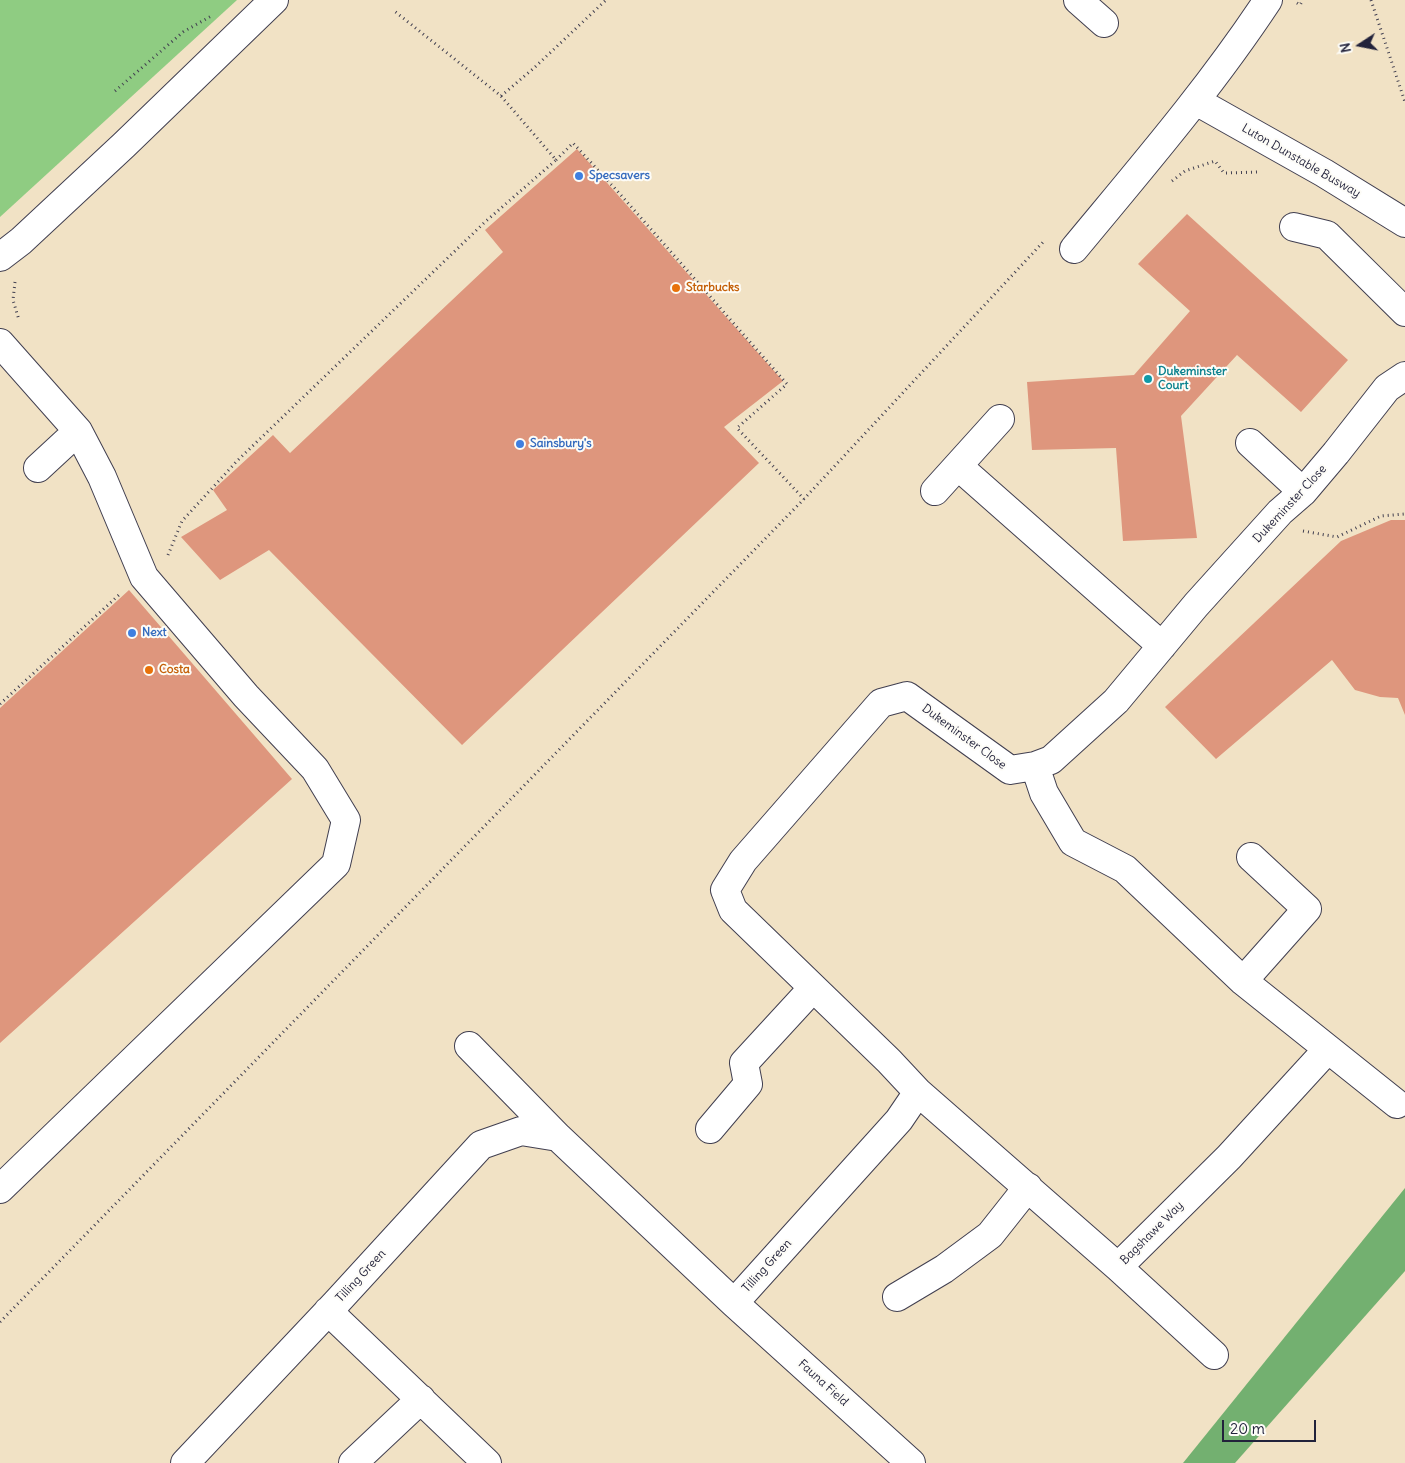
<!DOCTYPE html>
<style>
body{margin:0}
#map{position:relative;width:1405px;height:1463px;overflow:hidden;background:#f1e2c5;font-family:Delius,sans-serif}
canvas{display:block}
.north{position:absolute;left:1335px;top:20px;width:50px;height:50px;-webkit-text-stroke:4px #fdfcf7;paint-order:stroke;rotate:259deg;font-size:14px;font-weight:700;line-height:20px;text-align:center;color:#22223b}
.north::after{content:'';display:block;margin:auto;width:18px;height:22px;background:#22223b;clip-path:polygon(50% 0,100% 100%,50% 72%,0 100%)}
.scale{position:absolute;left:1222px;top:1420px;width:94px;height:22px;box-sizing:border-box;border:2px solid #22223b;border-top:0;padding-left:6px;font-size:15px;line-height:18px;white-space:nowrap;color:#22223b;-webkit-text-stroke:4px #fdfcf7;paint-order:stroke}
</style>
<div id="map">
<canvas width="1405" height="1463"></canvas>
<div class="north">N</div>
<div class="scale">20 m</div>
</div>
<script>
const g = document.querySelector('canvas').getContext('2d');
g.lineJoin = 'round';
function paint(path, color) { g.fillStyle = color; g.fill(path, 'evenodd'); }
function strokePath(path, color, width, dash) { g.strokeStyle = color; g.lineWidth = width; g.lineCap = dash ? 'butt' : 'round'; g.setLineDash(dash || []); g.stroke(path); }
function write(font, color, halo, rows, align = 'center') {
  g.font = font + ' Delius,sans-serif'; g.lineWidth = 4; g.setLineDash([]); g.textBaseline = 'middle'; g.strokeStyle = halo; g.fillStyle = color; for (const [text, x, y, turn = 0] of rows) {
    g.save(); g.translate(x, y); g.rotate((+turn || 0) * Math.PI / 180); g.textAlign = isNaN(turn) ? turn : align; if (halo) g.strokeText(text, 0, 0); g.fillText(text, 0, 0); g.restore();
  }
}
paint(new Path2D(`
 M0 0H237L0 217Z`), '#8fcc82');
paint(new Path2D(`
 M1405 1188V1271L1235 1463H1183Z`), '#73b070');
paint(new Path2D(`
 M577 149 783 381 724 427 759 463 462 745 269 550 220 580 181 537 227 510 213 490 273 435 290 453 503 252 485 230Z
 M1187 214 1348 360 1301 412 1237 355 1181 416 1197 538 1123 541 1116 448 1032 450 1027 382 1134 375 1190 311 1138 264Z
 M1391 520H1405V715L1398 698 1380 697 1355 690 1332 660 1216 759 1165 707 1341 541Z
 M129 590 292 779 0 1043V708Z`), '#de967d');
const minor = new Path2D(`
 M1078 0 1104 23
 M1196 101 1324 173 1405 223
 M1294 227 1327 235 1405 312
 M1074 249C1141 168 1210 88 1268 0
 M0 257 21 241 124 145 274 0
 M0 343 78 431 102 477 144 577 246 696 315 769 346 820 336 864 0 1189
 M1250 443 1303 492
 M958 466 1162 646
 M38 468 78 431
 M935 491 1000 419
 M1035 766 1044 793 1073 842 1125 869 1243 981 1397 1104
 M1243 981 1307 909 1251 857
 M469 1046 558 1137
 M1327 1050 1229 1157 1118 1267 918 1092 889 1061 733 910 725 890 743 861 881 703 907 696 1010 770 1035 766 1051 760 1116 701 1196 605 1280 512 1303 492 1336 453 1387 388 1405 376
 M710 1129 748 1084 744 1063 813 988
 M1118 1267 1214 1355
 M897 1297 944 1269 990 1235 1028 1187
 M734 1303 899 1120 918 1092
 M328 1311 487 1463
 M185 1463 336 1303 481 1145 521 1131 558 1137 734 1303 911 1463
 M353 1463 421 1399`);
strokePath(minor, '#413f50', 30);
strokePath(new Path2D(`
 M1371 0 1405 102
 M1297 3 1300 5 1303 0
 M115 91 183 32 213 15
 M501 96 534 68 606 0
 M556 160 573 143 620 194 787 384 737 428 804 499
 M1172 181 1185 171 1215 161 1224 173 1260 172
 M15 282 13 300 19 320
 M1303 531 1337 537 1381 516 1405 514
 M168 555 182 521 237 461 485 222 556 160 501 96 393 10
 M0 704 120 594
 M0 1322 804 499 1045 240`), '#413f50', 3, [1, 4]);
strokePath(minor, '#fff', 28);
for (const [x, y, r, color] of [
 [579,176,5,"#3f7fe0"],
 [676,288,5,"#e8710a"],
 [1148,379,5,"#0f9aa8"],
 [520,444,5,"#3f7fe0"],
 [132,633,5,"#3f7fe0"],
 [149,670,5,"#e8710a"]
]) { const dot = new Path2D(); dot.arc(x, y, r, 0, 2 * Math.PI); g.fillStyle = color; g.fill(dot); strokePath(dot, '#fdfcf7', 2); }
write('12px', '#22223b', '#fdfcf7', [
 ["Luton Dunstable Busway",1301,161,30],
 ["Dukeminster Close",1290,504,-47],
 ["Dukeminster Close",964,737,36],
 ["Bagshawe Way",1152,1233,-45],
 ["Tilling Green",767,1266,-48],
 ["Tilling Green",361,1276,-47],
 ["Fauna Field",823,1383,42]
]);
write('bold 12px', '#366cbe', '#fdfcf7', [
 ["Specsavers",589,176],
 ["Sainsbury's",530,444],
 ["Next",142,633]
], 'left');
write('bold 12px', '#c56008', '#fdfcf7', [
 ["Starbucks",686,288],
 ["Costa",159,670]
], 'left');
write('bold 12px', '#0d838f', '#fdfcf7', [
 ["Dukeminster",1158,372],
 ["Court",1158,386]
], 'left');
</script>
